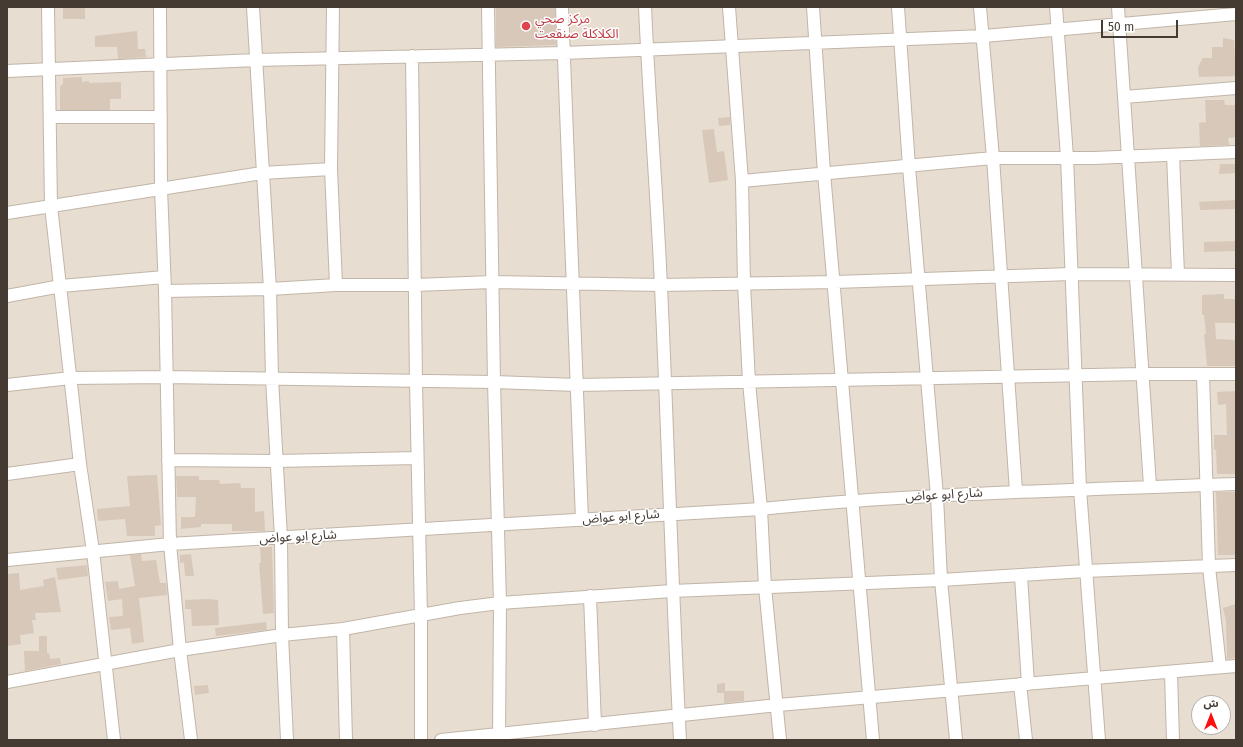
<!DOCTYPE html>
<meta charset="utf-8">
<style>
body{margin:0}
#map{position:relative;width:1243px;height:747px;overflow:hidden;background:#f3ece3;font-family:"Fira Sans","Noto Sans Arabic",sans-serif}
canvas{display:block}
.frame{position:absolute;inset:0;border:8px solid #453b33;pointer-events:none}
.north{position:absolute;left:1191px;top:695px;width:40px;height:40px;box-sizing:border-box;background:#fff;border:1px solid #b5b1ad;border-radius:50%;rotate:0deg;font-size:11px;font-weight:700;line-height:16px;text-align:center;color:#453b33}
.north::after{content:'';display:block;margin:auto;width:14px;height:18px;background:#ff0e0f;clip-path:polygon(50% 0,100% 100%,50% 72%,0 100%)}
.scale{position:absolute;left:1101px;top:20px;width:77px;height:18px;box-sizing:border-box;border:2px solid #453b33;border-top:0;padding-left:5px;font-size:12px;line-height:14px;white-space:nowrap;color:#453b33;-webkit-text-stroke:3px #fff;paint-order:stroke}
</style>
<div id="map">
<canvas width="1243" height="747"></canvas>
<div class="frame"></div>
<div class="north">ش</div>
<div class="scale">50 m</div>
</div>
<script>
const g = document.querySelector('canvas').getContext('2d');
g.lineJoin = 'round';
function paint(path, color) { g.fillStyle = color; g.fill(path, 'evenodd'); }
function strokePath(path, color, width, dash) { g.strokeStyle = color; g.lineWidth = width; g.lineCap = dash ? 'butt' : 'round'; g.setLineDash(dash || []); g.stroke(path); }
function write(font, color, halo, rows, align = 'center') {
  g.font = font + ' "Fira Sans","Noto Sans Arabic",sans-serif'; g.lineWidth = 3; g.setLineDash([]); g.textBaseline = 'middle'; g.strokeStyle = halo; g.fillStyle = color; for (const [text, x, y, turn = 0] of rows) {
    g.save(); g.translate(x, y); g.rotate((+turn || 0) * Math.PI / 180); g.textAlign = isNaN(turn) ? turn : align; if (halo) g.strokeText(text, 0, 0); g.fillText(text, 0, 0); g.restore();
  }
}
paint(new Path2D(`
 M7 7H1236V740H7ZM1199 703H1223V727H1199Z`), '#e7ddd0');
paint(new Path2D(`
 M63 7H85V19H63Z
 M496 7H555L556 45 496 47Z
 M137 31 138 49H145L146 57 118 59 117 47H95V36Z
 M1223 38 1234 40 1236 76 1199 77 1198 67 1203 58H1212V47H1223Z
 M82 77V82L89 81V83L121 82V99H110V110H60V86L63 84V78Z
 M1205 100H1224L1225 105H1236V137L1228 138 1229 145 1200 146 1199 123 1206 122Z
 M730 117V125L719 126 718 118Z
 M714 129 717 152 724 151 728 180 709 183 702 130Z
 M1220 164H1236V173L1219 174Z
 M1236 200V209L1200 210 1199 202Z
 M1236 241V251L1204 252V242Z
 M1224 294V299H1236V323H1215L1216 339 1236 340 1235 366H1207L1204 334H1206L1204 315H1202V295Z
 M1236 391V474H1217L1216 450H1214V435H1227L1226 404 1218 405 1217 392Z
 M157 475 161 525 155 526V536H127L125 519 98 521 97 509 130 506 127 476Z
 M176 476H199V480H219L220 484 240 483 241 488H255V512L264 511 265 531H232V524H201V527L181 529V517H195L196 497H177Z
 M1216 492H1236V555H1218Z
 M260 547H272L274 613 263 614 259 563H261Z
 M141 554 142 561 156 560 160 583H166L167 595 139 598 144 642 132 644 130 628 111 630 109 617 123 616 122 599 108 601 105 582 118 581 119 589 135 586 130 555Z
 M191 554 194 576H185L184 562 180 563V555Z
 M87 565 88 576 58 580 56 568Z
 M19 573 20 590 44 586 43 580 55 577 61 612 35 613 36 620H32L34 633 20 635 21 644 7 646V574Z
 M208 599 218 600 219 625 192 626 191 609H185V600Z
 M1236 604V658L1227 659 1226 621 1223 608Z
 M266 622 267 630 216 636 215 628Z
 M39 636H47V653H49L50 659 60 658 61 664 25 671 24 651H39Z
 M725 683V691H744V701L724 703V693H717V684Z
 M208 685 209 693 195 695 194 686Z`), '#d8c8ba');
const minor = new Path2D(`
 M48 7 51 206 80 464 93 551 114 740
 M160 7 161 188 165 291 170 544 180 650 191 740
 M253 7 270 289 272 378 281 538 282 635 287 740
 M333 7 331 169 336 285
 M488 7 494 382 500 603 499 740
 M562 7 582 520
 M645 7C649 100 657 194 661 287 668 438 672 589 680 740
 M729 7 742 181 744 284 749 382 761 509 765 587 780 740
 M813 7 824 173 873 740
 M898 7 909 167 937 496 941 580 956 740
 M980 7 993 158 1016 491
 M1056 7 1067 157 1080 489 1099 740
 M1118 7 1150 486
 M412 56 416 382 421 616V740
 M7 71 256 60 564 53 984 36 1236 14
 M1124 97 1236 88
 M50 117H161
 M1173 155 1178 274
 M742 181 993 158H1094L1236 152
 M7 213 262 173 331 169
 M165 291 270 289 336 285H416L492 282 661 285 835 282 1071 274 1236 275
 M7 296 61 286 164 277
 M1203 374 1209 567 1220 667
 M7 385 71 378 166 377 494 382 577 385 1143 374H1236
 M168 460 276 461 417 458
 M7 474 80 464
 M7 560 170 544 761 509C919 493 1078 490 1236 484
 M1021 576 1028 684
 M590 596 595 725
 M343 629 346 740
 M1171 673 1173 740
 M7 682 180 650 282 635 343 629 460 608 500 603 672 591 941 580 1085 571 1236 565
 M1020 684 1026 740
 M441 740 778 705 1236 666`);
strokePath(minor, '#c2b5a8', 14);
strokePath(minor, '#fff', 12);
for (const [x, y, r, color] of [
 [526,26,5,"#e0444e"]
]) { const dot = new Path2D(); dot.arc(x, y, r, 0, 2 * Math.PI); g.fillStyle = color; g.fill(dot); strokePath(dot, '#fff', 1.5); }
write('13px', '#be3a42', '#fff', [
 ["مركز صحي",535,19],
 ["الكلاكلة صنقعت",535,34]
], 'left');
write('13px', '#453b33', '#fff', [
 ["شارع ابو عواض",944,495,-3],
 ["شارع ابو عواض",621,517,-4],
 ["شارع ابو عواض",298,537,-3]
]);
</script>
